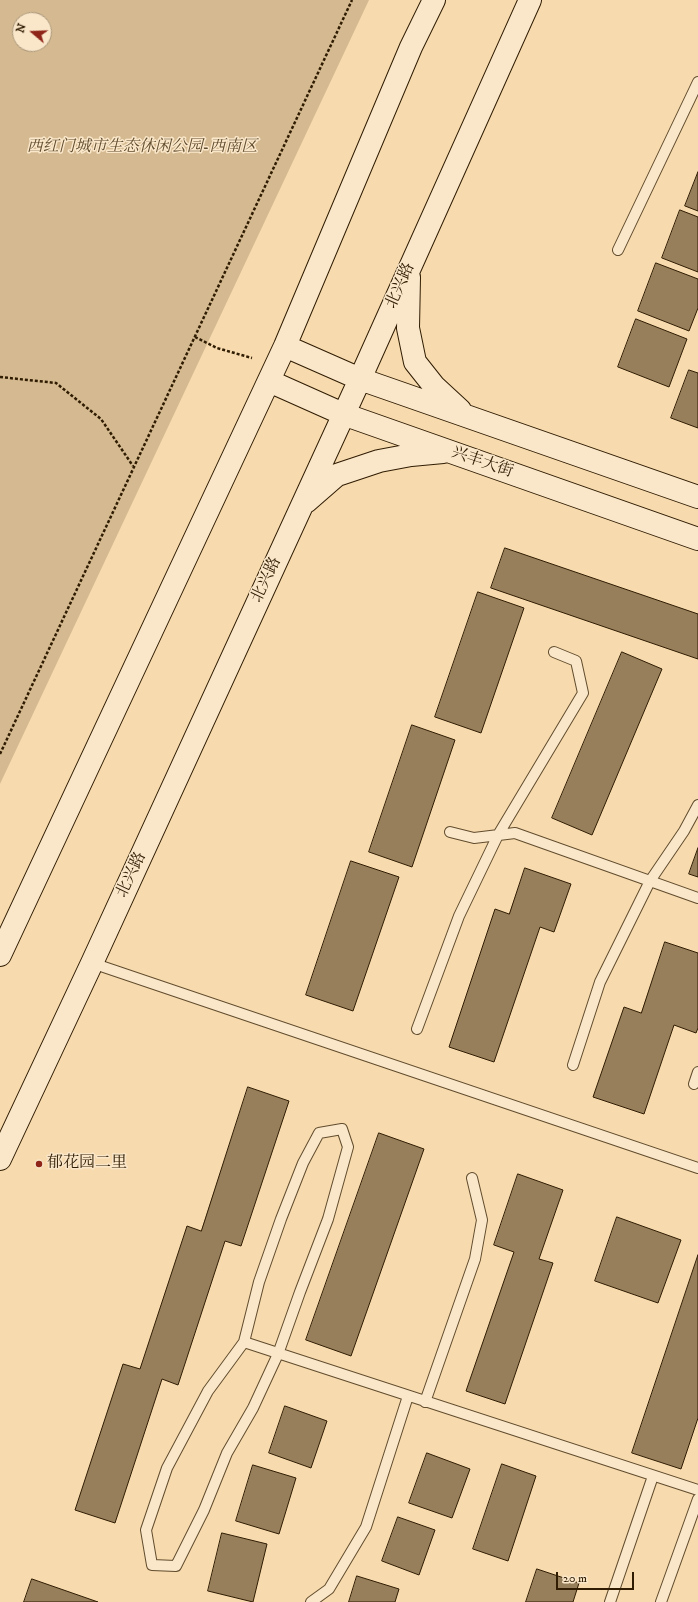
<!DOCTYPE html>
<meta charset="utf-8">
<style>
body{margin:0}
#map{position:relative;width:698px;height:1602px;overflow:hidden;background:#f7daae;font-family:"IM FELL DW Pica",serif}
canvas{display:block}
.north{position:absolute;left:12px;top:12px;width:40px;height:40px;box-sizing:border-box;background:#fae7ca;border:1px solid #a9967a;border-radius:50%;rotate:289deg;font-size:11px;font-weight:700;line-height:16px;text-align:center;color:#2f1c02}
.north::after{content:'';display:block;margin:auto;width:14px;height:18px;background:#8f2418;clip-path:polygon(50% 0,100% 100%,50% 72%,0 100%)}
.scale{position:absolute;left:556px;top:1572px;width:78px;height:18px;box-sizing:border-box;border:2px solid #2f1c02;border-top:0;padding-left:5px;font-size:12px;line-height:14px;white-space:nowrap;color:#2f1c02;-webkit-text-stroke:3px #fae7ca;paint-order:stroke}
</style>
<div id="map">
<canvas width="698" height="1602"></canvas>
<div class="north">N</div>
<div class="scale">20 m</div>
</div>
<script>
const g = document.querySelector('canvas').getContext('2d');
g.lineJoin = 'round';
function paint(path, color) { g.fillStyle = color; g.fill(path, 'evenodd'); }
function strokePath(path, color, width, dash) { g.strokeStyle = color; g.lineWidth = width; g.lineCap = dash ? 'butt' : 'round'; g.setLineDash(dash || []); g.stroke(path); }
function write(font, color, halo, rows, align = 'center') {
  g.font = font + ' "IM FELL DW Pica","Noto Serif SC",serif'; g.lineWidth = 3; g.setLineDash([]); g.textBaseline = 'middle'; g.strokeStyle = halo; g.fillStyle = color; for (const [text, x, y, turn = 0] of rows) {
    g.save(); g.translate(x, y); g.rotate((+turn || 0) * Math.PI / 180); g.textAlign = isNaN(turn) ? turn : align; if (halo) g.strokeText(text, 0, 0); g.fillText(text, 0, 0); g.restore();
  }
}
paint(new Path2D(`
 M0 0H369L0 784ZM20 20H44V44H20Z`), '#d5ba91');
const building = new Path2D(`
 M698 172V211L685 206Z
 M680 210 698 217V272L662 258Z
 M656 263 698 279V308L689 331 638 311Z
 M636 319 687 339 669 387 618 367Z
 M689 370 698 373V428L671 418Z
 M505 548 698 614V659L491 588Z
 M478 592 524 608 481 733 435 717Z
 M622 652 662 669 592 835 552 818Z
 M412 725 455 740 412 867 369 852Z
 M698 848V877L689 874Z
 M351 861 399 877 353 1011 306 995Z
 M525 868 571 884 554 932 540 927 494 1062 449 1047 495 909 509 914Z
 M665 942 698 953V1028L696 1033 674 1025 644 1114 593 1097 624 1007 641 1013Z
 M248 1087 289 1101 241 1246 225 1241 178 1385 162 1379 115 1523 75 1510 123 1364 140 1369 187 1226 201 1231Z
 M379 1133 424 1149 351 1356 306 1340Z
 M518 1174 563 1190 539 1259 553 1263 505 1404 466 1391 514 1252 494 1245Z
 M617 1217 681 1240 658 1303 595 1281Z
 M698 1255V1418L681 1469 632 1453Z
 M285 1406 327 1421 311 1468 269 1453Z
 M427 1453 470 1469 452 1518 409 1503Z
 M502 1464 536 1476 508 1561 473 1549Z
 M253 1465 296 1478 279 1534 236 1521Z
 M398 1517 435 1530 419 1575 382 1561Z
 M222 1533 267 1544 253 1602 208 1591Z
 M537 1569 579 1583 573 1602H526Z
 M357 1576 399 1589 395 1602H349Z
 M32 1579 98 1602H24Z`);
paint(building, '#977f5b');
strokePath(building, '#2f1c02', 1);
const lane = new Path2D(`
 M618 250 698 82
 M450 832 474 838 515 833 698 898
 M92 963 698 1168
 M417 1029 459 916 498 835 583 693 576 661 554 652
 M573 1065 600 982 650 881 684 831 698 805
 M694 1084 698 1072
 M342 1129 348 1147 328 1219 300 1292 278 1354 253 1408 227 1453 204 1510 176 1566 152 1565 146 1530 167 1468 208 1391 244 1342 259 1282 281 1219 303 1163 319 1133Z
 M244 1342 698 1490
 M425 1402 475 1259 482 1220 472 1178
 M311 1602 329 1589 366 1527 408 1396
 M610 1602 653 1476
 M661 1602 698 1499`);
const secondary = new Path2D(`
 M409 277 408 328 415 362 434 386 460 410
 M285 346 360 379 698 497
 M269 381 343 414 698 539
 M306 502 337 475 379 461 411 455 443 452
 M0 955 285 346 411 47 434 0
 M0 1159 92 963 360 379 530 0`);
strokePath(lane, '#614c2d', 12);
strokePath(secondary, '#2f1c02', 24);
strokePath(new Path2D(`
 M195 337 217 348 252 358
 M0 377 56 383 101 419 133 466
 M0 754 352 0`), '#2f1c02', 2.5, [3, 2]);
strokePath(lane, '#fae7ca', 10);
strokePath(secondary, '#fae7ca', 22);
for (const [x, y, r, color] of [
 [39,1164,4,"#8f2418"]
]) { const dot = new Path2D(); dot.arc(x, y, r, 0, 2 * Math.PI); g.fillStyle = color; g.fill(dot); strokePath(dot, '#fae7ca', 1.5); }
write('italic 16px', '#614b2d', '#fae7ca', [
 ["西红门城市生态休闲公园-西南区",142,148]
]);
write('16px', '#2f1c02', '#fae7ca', [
 ["北兴路",401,286,-66],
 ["兴丰大街",482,463,19],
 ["北兴路",267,580,-65],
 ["北兴路",132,875,-65]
]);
write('16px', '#2f1c02', '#fae7ca', [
 ["郁花园二里",47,1164]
], 'left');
</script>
